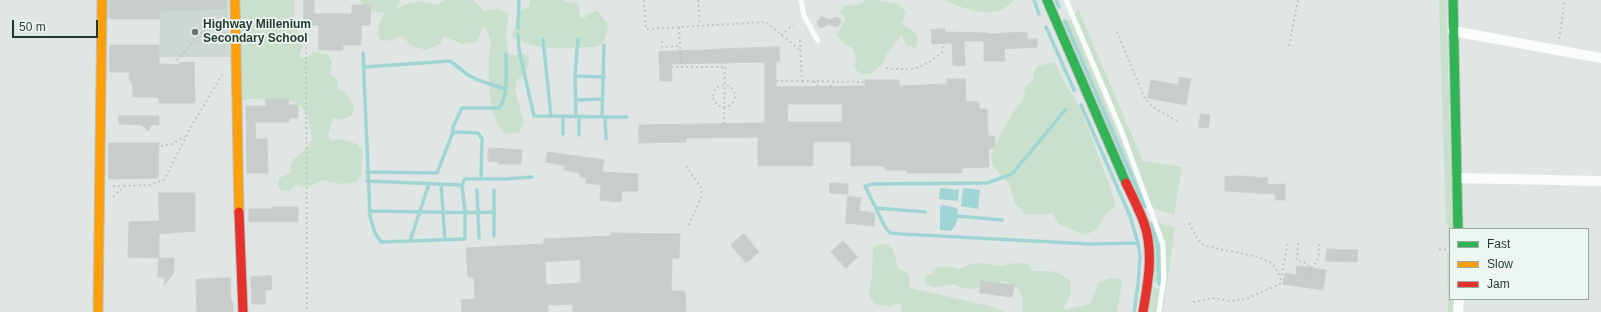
<!DOCTYPE html>
<style>
body{margin:0}
#map{position:relative;width:1601px;height:312px;overflow:hidden;background:#e0e6e3;font-family:Helvetica,sans-serif}
canvas{display:block}
.legend{position:absolute;left:1449px;top:228px;width:140px;height:72px;box-sizing:border-box;background:#eef6f1;border:1px solid #9baaa3;margin:0;padding:5px 7px;list-style:none;font-size:12px;color:#1f392e}
.legend li{display:flex;align-items:center;gap:8px;height:20px}
.legend b{width:20px;border:1px solid #9baaa3}
.scale{position:absolute;left:12px;top:20px;width:86px;height:18px;box-sizing:border-box;border:2px solid #1f392e;border-top:0;padding-left:5px;font-size:12px;line-height:14px;white-space:nowrap;color:#1f392e;-webkit-text-stroke:3px #eef6f1;paint-order:stroke}
</style>
<div id="map">
<canvas width="1601" height="312"></canvas>
<ul class="legend">
<li><b style="height:5px;background:#30b455"></b>Fast</li>
<li><b style="height:5px;background:#ff9f0a"></b>Slow</li>
<li><b style="height:5px;background:#e5322d"></b>Jam</li>
</ul>
<div class="scale">50 m</div>
</div>
<script>
const g = document.querySelector('canvas').getContext('2d');
g.lineJoin = 'round';
function paint(path, color) { g.fillStyle = color; g.fill(path, 'evenodd'); }
function strokePath(path, color, width, dash) { g.strokeStyle = color; g.lineWidth = width; g.lineCap = dash ? 'butt' : 'round'; g.setLineDash(dash || []); g.stroke(path); }
function write(font, color, halo, rows, align = 'center') {
  g.font = font + ' Helvetica,sans-serif'; g.lineWidth = 3.5; g.setLineDash([]); g.textBaseline = 'middle'; g.strokeStyle = halo; g.fillStyle = color; for (const [text, x, y, turn = 0] of rows) {
    g.save(); g.translate(x, y); g.rotate((+turn || 0) * Math.PI / 180); g.textAlign = isNaN(turn) ? turn : align; if (halo) g.strokeText(text, 0, 0); g.fillText(text, 0, 0); g.restore();
  }
}
paint(new Path2D(`
 M105 0H228L230 57H159L160 19H105Z`), '#ced8d2');
paint(new Path2D(`
 M238 0H294L295 30 298 32 302 46 299 58 308 57 313 52 328 55 332 62 330 74 337 79 338 89 346 93 354 106 352 115 343 120 333 118 328 136 331 141 340 139 357 144 363 152 361 175 356 182 342 184 322 180C313 186 306 189 296 185L289 191H282L278 185 279 178 291 173C289 159 294 160 303 152 306 149 309 144 312 140 312 131 308 113 302 107 289 95 256 99 240 100Z
 M360 0H400L397 9C412 0 421 0 438 5L445 0H474L484 12C494 8 500 8 509 14 505 29 506 42 509 56L522 53 529 57 528 68 516 82 515 90 524 122 519 133 505 134C488 115 488 83 489 59 489 52 491 46 490 40 490 35 486 30 484 25L477 42 462 44 443 36 440 44 426 50 412 46 401 36 387 41 381 40 377 35 380 22 385 12C373 14 367 9 360 0Z
 M530 0H564V2H572L579 5 580 17 584 19 588 13 597 11 608 24C607 31 607 42 598 46 595 47 589 47 586 47 561 49 534 50 512 37L519 11 529 7Z
 M866 0H876L898 4 906 12 902 23 917 34 918 43 915 48 906 45 902 35 886 55 883 64 870 74H861L854 68 856 60 853 49 841 41 837 35 846 19 840 12 843 6 859 5Z
 M943 0H1013C998 23 963 8 943 0Z
 M1439 0H1446L1453 229H1450V245L1448 246V225L1446 224Z
 M1078 9 1143 161 1182 167 1174 214 1154 209 1153 206 1143 208 1062 21 1071 20 1135 174 1148 197 1125 135 1074 16Z
 M1055 62 1063 80 1078 104 1092 138 1115 202 1114 208 1106 213 1098 229 1085 235 1059 224 1052 213 1041 215 1026 214 1015 204 1009 184 993 166 991 155 999 137 1012 114 1024 98 1025 88 1033 79 1034 72 1038 66Z
 M1151 222H1154L1161 245V285L1154 282Z
 M1158 223 1175 228 1163 312H1149L1153 286 1163 291 1165 277Z
 M888 244 893 249 898 268 909 274 910 288 990 306 1005 312H902L901 303 889 307 874 304 869 295 872 276 873 249 877 245Z
 M1447 253H1450V299H1454V312H1448Z
 M980 263 1001 266 1015 263 1028 264 1033 271C1051 271 1055 269 1070 281L1071 293 1063 310 1090 304 1099 282 1110 278 1119 279 1122 282 1117 312H1023C1022 290 1024 291 1004 281L973 289 960 288 955 284 934 287 926 284 924 279 927 275H932V270C941 265 949 266 959 269L970 264Z`), '#c9e0cd');
paint(new Path2D(`
 M940 188 959 190 958 201 939 199Z
 M963 188 980 190 978 209 961 206Z
 M942 205 957 208C959 215 957 226 951 231L940 230V207Z`), '#a0d5d5');
strokePath(new Path2D(`
 M1034 0 1039 14
 M1056 0 1059 7
 M1065 21 1145 207
 M1046 27 1074 90
 M518 28 519 0
 M518 35 519 50 534 116 627 117
 M543 39 551 116
 M363 53 370 216 375 233 381 242 465 239V213L462 185 465 179H505L532 177
 M364 67 450 61 468 75 478 80 505 89
 M575 76 604 77
 M576 100 603 99
 M1081 105 1130 216 1138 243 1140 256 1138 285 1134 312
 M1066 109 1012 174 987 183 873 184 865 186 885 227 890 233 902 234 1090 244 1138 243
 M563 116V134
 M576 116 575 76 578 39
 M579 117V135
 M602 117 604 45
 M605 117 606 139
 M367 172 437 173 453 132
 M481 178 482 139 478 133 453 132V127L462 108H499C509 97 506 68 506 54
 M367 181 462 185
 M441 184 445 240
 M477 190 479 238
 M494 190V236
 M876 208 925 212
 M369 211C411 211 452 214 493 212
 M957 216 1002 220
 M1151 224 1158 247 1159 284
 M410 241 429 184`), '#a0d5d5', 3.5);
const building = new Path2D(`
 M111 0H226V9L160 11V19H111Z
 M304 0H314V14H352V5H371L370 25H361V45H343V50H319V25H304Z
 M822 17 830 20 833 18 838 17 841 22 837 27 828 24 822 28 819 27 817 22 820 18Z
 M945 29V32L988 33V34L1027 32V39H1037V47L1004 49 1005 61H984V41H964L965 66 953 65 952 43 932 44 931 30Z
 M110 45H159V64L180 65V63L194 62 195 103H159V97H133V86L129 78V72H110Z
 M779 47 780 61H776V87L865 86V80H899V86L947 84V79H965L966 102H979V109H987L988 136H995V148L988 149 989 167 962 168V173H907V170H885V166H851V142H813V166H758V137L686 138V142L639 143V125L765 123V62L671 64 672 81H660L659 52ZM788 104H842V122H788Z
 M1180 77 1191 79 1186 105 1148 98 1151 80 1178 85Z
 M266 99H288L289 105H298V118H289V122H255L256 139H267L268 173H247L246 106H266Z
 M1201 114 1210 115 1208 128 1199 127Z
 M119 116H159V125H151L148 131 142 125 119 124Z
 M109 143H159L158 178 109 179Z
 M489 148 522 150 521 164H499V162L488 161Z
 M548 152 604 160 602 172 638 174V191H622L621 202 600 200 601 185 586 183V178L580 177V173L564 170 565 166 546 162Z
 M1240 176 1268 178 1267 185 1285 184V200H1276L1275 194 1225 191V177Z
 M830 183 848 184V194L830 193Z
 M159 193H195V231L159 234V258L128 257 129 222 159 221Z
 M848 196 861 198 859 211 875 213 874 226 846 223Z
 M273 207H298V222H249V209H273Z
 M611 233 680 234 679 258H672L671 291H685L686 312H573V304L548 305V312H462L461 300 475 299 474 277H468L466 248 544 244V239L611 236ZM580 260 581 283 546 285 545 262Z
 M744 234 759 252 746 263 731 245Z
 M843 241 858 257 846 268 831 252Z
 M1327 249 1358 250 1357 262 1326 261Z
 M159 258H174V272L164 286 165 277H158Z
 M1297 266 1326 270 1323 290 1283 284 1285 273 1296 275Z
 M271 276 272 289 265 290V304H252L251 277Z
 M230 278 231 302H233V312H197L196 280Z
 M981 281 1014 285 1012 297 980 293Z`);
paint(building, '#c8cdca');
strokePath(building, '#c9cfcc', 1);
const fast = new Path2D(`
 M1047 0 1126 183
 M1453 0 1458 229`);
const slow = new Path2D(`
 M235 0 239 212
 M98 312 102 0`);
const jam = new Path2D(`
 M1126 183C1132 196 1139 209 1144 223 1154 251 1148 283 1143 312
 M239 212 243 312`);
strokePath(fast, '#bac3be', 11);
strokePath(slow, '#bac3be', 11);
strokePath(jam, '#bac3be', 11);
strokePath(new Path2D(`
 M644 0 646 29 766 22 801 51
 M698 0 700 25
 M679 27 681 67
 M1117 32 1145 99 1153 107 1179 122
 M781 35 793 25
 M306 37 307 312
 M1559 39 1565 0
 M662 41V47L681 46
 M1289 46 1298 0
 M177 60C186 51 195 36 206 30 214 26 216 30 222 21
 M671 67H724
 M886 68C915 71 918 70 942 53L943 43
 M776 81H802L800 40
 M802 81 865 82
 M814 81 818 87
 M713 96a11 11 0 1 1 22 0a11 11 0 1 1-22 0Z
 M830 87 834 81
 M724 124 725 63
 M161 146 172 144 185 136
 M686 166 702 189C701 206 691 214 688 229
 M113 186H124
 M113 197 125 186 150 185 164 180 191 127 223 73
 M1189 223 1198 240 1205 246 1259 257 1273 264 1280 276
 M1298 243 1297 261 1304 262 1311 268 1310 276
 M1439 249 1450 250
 M1311 268C1320 260 1319 255 1319 244
 M1193 302 1214 298 1230 301 1246 299 1280 284 1288 242`), '#bec7c3', 2, [2, 3]);
strokePath(new Path2D(`
 M801 0 804 16 818 41
 M1066 0 1122 132 1163 244 1164 278 1159 312`), '#fafbfb', 5);
strokePath(new Path2D(`
 M1453 31 1601 58
 M1457 178 1601 181
 M1458 312 1459 299`), '#fafbfb', 10);
strokePath(fast, '#30b455', 9);
strokePath(slow, '#ff9f0a', 9);
strokePath(jam, '#e5322d', 9);
for (const [x, y, r, color] of [
 [195,32,4,"#63766d"]
]) { const dot = new Path2D(); dot.arc(x, y, r, 0, 2 * Math.PI); g.fillStyle = color; g.fill(dot); strokePath(dot, '#eef6f1', 1.5); }
write('bold 12px', '#1f392e', '#eef6f1', [
 ["Highway Millenium",203,25],
 ["Secondary School",203,39]
], 'left');
</script>
